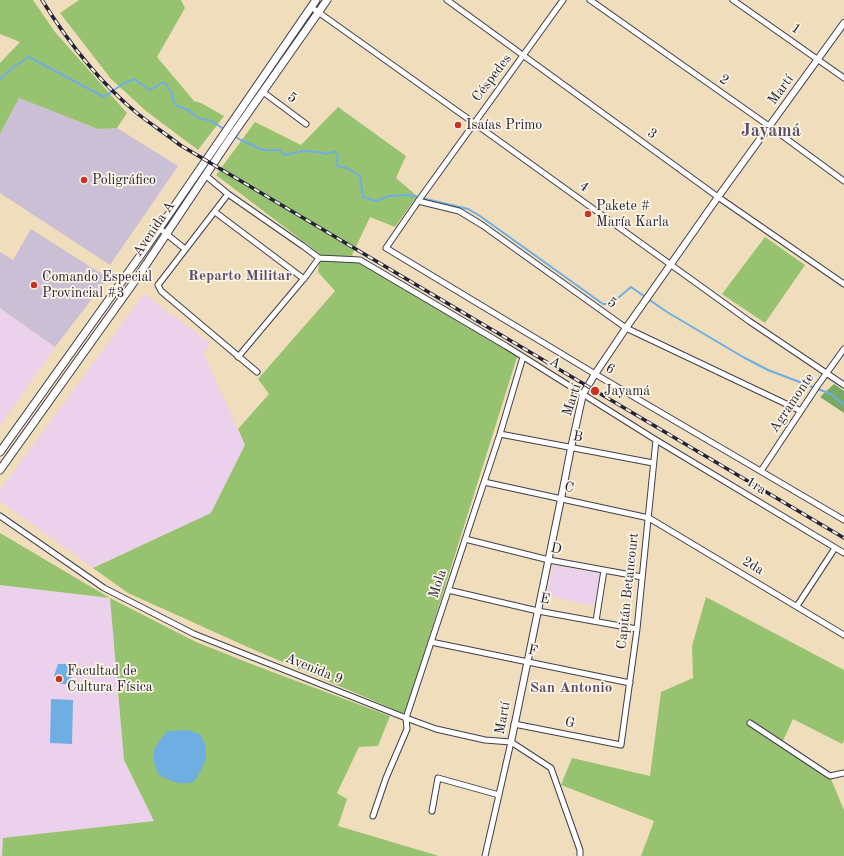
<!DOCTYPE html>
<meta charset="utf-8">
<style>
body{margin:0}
canvas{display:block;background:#f0ddbb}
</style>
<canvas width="844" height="856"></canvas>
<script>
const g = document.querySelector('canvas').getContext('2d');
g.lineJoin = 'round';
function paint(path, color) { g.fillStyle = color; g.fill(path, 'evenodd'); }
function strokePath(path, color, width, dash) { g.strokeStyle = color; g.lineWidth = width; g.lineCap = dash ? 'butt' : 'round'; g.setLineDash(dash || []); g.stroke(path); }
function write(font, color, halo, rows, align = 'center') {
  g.font = font + ' "Old Standard TT",serif'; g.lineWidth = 3.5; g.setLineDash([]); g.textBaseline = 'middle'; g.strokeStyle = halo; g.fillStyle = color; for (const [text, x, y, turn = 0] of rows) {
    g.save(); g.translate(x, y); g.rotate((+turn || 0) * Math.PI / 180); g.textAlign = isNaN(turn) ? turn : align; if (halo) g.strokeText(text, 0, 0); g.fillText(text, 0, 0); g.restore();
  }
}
paint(new Path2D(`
 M144 294 210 343 203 353 245 445 211 513 93 568 0 501V490Z
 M0 308 55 347 0 426Z
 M553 565 600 573 594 606 547 596Z
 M0 585 110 598 124 760 154 821 3 838 2 856H0Z`), '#ebd1eb');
paint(new Path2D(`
 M19 98 98 129 117 128 178 166 110 265 0 193V134Z
 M31 229 108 278 55 347 0 308V252L13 260Z`), '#cbbfd5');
paint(new Path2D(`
 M0 0H33L55 32 127 113 117 128 98 129 19 98 0 134V63L20 42 0 34Z
 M79 0H181L185 8 157 57 194 101 201 103 224 116 198 150 146 111 111 79 60 13Z
 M338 107 406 156 396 178 417 196 395 227 370 217 352 255 518 354 405 714 252 649 128 593 93 568 211 513 245 445 238 429 269 394 258 379 335 291 318 272 320 254 216 175 255 122 301 145Z
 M765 237 805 265 765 323 722 294Z
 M0 533 110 598 196 642 259 667 390 716 378 746 359 747 337 793 347 799 338 826 439 856H2L3 838 154 821 124 760 110 598 0 585Z
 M706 597 844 670V741L842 744 793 719 781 745 831 779 844 810V856H641L654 821 561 785 572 758 650 776 661 692 693 678 692 646Z`), '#97c370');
paint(new Path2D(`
 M834 384 844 391V413L820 397Z`), '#79a962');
paint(new Path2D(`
 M58 664H69L72 677 67 684H59L54 676Z
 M51 699 73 700 72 744 50 743Z
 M187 730 200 734C212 754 205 764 194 782 179 786 172 781 159 775 149 752 152 749 168 731Z`), '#6faee2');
strokePath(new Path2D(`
 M0 79 16 65 29 57 104 97 124 83 134 79 150 90 162 83H165L172 93 173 101 177 106 188 110 198 118 212 121 225 130
 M234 136 241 140 263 150H280L284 155 303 151 318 152 326 154 335 151 338 156 337 166 347 168 360 176 363 197 376 201 389 196 409 195 468 209 480 216 603 304H611L631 287 667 312 743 357 768 370 831 394 844 405`), '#6faee2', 2);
const minor = new Path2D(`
 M447 0 718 197 844 284
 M563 0 419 200 386 248 595 374 844 520
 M590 0 769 126 844 181
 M733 0 844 78
 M311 7 474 123 749 321 844 385
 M263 92 306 124
 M205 175 228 194 303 246 319 258 360 260 506 346 656 440 844 553
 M228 194 158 285 161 291 257 372
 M418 201 459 211 482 225 626 328 801 411
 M215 212 304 279
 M159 228 185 249
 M238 357 306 276 319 258
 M500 434 653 463
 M761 471 818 385 844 349
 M484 482 649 518 844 635
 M0 516 104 588 194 634 406 718 436 729 485 740 511 742 551 768 580 850V856
 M465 539 549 560 642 577
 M448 590 538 611 637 629
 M797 606 835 548
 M596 621 604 570
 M431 642 630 683
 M750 723 830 776 844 773
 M514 724 621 745 637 629 656 440
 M432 811 438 778 499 795
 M373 816 386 778 407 729 406 718 500 434 523 357
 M485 856 511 742`);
const tertiary = new Path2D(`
 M511 742 561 499 571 448 583 394 595 374 626 328 718 197 844 23`);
const secondary = new Path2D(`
 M0 452 145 249 316 0
 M0 470 139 275 229 140 327 0`);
strokePath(minor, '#413e4e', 7);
strokePath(tertiary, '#413e4e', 8);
strokePath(secondary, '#413e4e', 9);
strokePath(minor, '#fff', 5);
strokePath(tertiary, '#fff', 6);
strokePath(secondary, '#fff', 7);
const rail = new Path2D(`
 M42 0C68 42 99 82 138 114 152 125 166 134 180 145L844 538`);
strokePath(rail, '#22223b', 3.5);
strokePath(rail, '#fcf5e5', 2, [6]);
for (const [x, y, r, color] of [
 [458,125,4,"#c8321e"],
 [84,180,4,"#c8321e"],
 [588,214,4,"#c8321e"],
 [34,285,4,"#c8321e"],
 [595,391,5,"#c8321e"],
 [59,679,4,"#c8321e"]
]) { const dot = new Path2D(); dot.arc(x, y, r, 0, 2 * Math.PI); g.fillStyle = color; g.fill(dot); strokePath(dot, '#fcf5e5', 1.5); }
write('14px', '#22223b', '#fcf5e5', [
 ["1",796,29,35],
 ["Céspedes",492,78,-53],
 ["2",724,80,35],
 ["Martí",781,90,-54],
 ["5",292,98,36],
 ["3",652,134,36],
 ["4",584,187,36],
 ["Avenida A",154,229,-56],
 ["5",612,303,35],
 ["A",555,363,32],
 ["6",610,369,30],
 ["Martí",572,400,-72],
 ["Agramonte",792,403,-56],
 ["B",578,437,10],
 ["1ra",756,486,31],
 ["C",569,488,12],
 ["D",556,549,12],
 ["2da",753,566,31],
 ["Mola",438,584,-72],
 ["Capitán Betancourt",628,591,-84],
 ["E",545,599,11],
 ["F",533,651,12],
 ["Avenida 9",314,669,22],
 ["Martí",503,718,-79],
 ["G",570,723,11]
]);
write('14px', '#22223b', '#fcf5e5', [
 ["Isaías Primo",466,125],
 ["Poligráfico",92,180],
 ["Pakete #",596,206],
 ["María Karla",596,222],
 ["Comando Especial",42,277],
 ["Provincial #3",42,293],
 ["Jayamá",604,391],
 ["Facultad de",67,671],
 ["Cultura Física",67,687]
], 'left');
write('bold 15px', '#5c4d6a', '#fcf5e5', [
 ["Reparto Militar",240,276],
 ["San Antonio",571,688]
]);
write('bold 18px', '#5c4d6a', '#fcf5e5', [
 ["Jayamá",771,131]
]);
</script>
